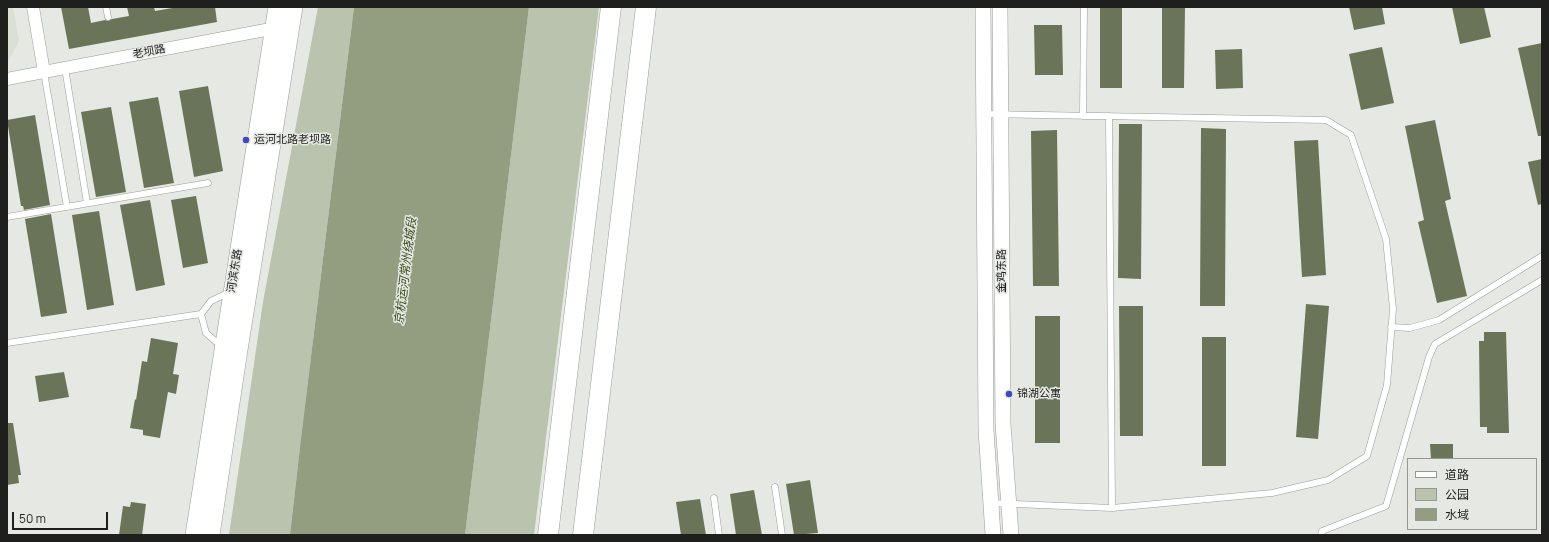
<!DOCTYPE html>
<meta charset="utf-8">
<style>
body{margin:0}
#map{position:relative;width:1549px;height:542px;overflow:hidden;background:#e6e8e3;font-family:Manrope,"Noto Sans SC",sans-serif}
canvas{display:block}
.frame{position:absolute;inset:0;border:8px solid #1f1f1e;pointer-events:none}
.legend{position:absolute;left:1407px;top:458px;width:130px;height:72px;box-sizing:border-box;background:#e6e8e3;border:1px solid #969894;margin:0;padding:5px 7px;list-style:none;font-size:12px;color:#1f1f1e}
.legend li{display:flex;align-items:center;gap:8px;height:20px}
.legend b{width:20px;border:1px solid #969894}
.scale{position:absolute;left:12px;top:512px;width:96px;height:18px;box-sizing:border-box;border:2px solid #1f1f1e;border-top:0;padding-left:5px;font-size:12px;line-height:14px;white-space:nowrap;color:#1f1f1e;-webkit-text-stroke:3px #e6e8e3;paint-order:stroke}
</style>
<div id="map">
<canvas width="1549" height="542"></canvas>
<div class="frame"></div>
<ul class="legend">
<li><b style="height:5px;background:#fff"></b>道路</li>
<li><b style="height:11px;background:#bac3ad"></b>公园</li>
<li><b style="height:11px;background:#939e81"></b>水域</li>
</ul>
<div class="scale">50 m</div>
</div>
<script>
const g = document.querySelector('canvas').getContext('2d');
g.lineJoin = 'round';
function paint(path, color) { g.fillStyle = color; g.fill(path, 'evenodd'); }
function strokePath(path, color, width, dash) { g.strokeStyle = color; g.lineWidth = width; g.lineCap = dash ? 'butt' : 'round'; g.setLineDash(dash || []); g.stroke(path); }
function write(font, color, halo, rows, align = 'center') {
  g.font = font + ' Manrope,"Noto Sans SC",sans-serif'; g.lineWidth = 3; g.setLineDash([]); g.textBaseline = 'middle'; g.strokeStyle = halo; g.fillStyle = color; for (const [text, x, y, turn = 0] of rows) {
    g.save(); g.translate(x, y); g.rotate((+turn || 0) * Math.PI / 180); g.textAlign = isNaN(turn) ? turn : align; if (halo) g.strokeText(text, 0, 0); g.fillText(text, 0, 0); g.restore();
  }
}
paint(new Path2D(`
 M7 7H13L19 41 9 60 7 61Z`), '#dbe0d4');
paint(new Path2D(`
 M318 7H354L301 438 290 535H229L263 302Z
 M529 7H599L534 535H465Z`), '#bac3ad');
paint(new Path2D(`
 M354 7H529L465 535H290L301 438Z`), '#939e81');
paint(new Path2D(`
 M61 7H88L91 23 105 20 108 21 112 19 129 16 127 7H154L155 11 178 7H215L217 22 69 49Z
 M1100 7H1122V88H1100Z
 M1162 7H1185L1184 88H1162Z
 M1349 7H1382L1385 24 1354 30Z
 M1452 7H1484L1491 37 1460 44Z
 M1034 25H1062L1063 75H1035Z
 M1542 43V136H1538L1518 48Z
 M1382 47 1394 103 1361 110 1349 54Z
 M1242 49 1243 88 1216 89 1215 50Z
 M208 86 223 171 194 177 179 91Z
 M158 97 174 183 144 188 129 102Z
 M111 107 126 192 96 197 81 112Z
 M35 115 50 205 24 210 23 206H21L7 120Z
 M1435 120 1451 199 1445 201 1467 296 1437 303 1418 222 1424 220 1405 126Z
 M1119 124H1142L1141 279 1118 278Z
 M1201 128 1226 129 1225 306H1200Z
 M1057 130 1059 286H1033L1031 131Z
 M1318 140 1326 275 1302 277 1294 141Z
 M1542 159V204L1538 205 1528 162Z
 M196 196 208 263 183 268 171 200Z
 M150 200 165 285 136 291 120 205Z
 M99 211 114 305 87 310 72 215Z
 M51 214 67 313 41 317 25 219Z
 M1306 304 1329 306 1318 439 1296 437Z
 M1119 306H1143V436H1120Z
 M1035 316H1060V443H1035Z
 M1484 332H1506L1509 433H1487V427H1480L1479 341H1484Z
 M1202 337H1226V466H1202Z
 M151 338 178 343 173 374 179 375 176 394 168 392 160 438 143 435V430L130 428 135 399 136 400 142 361 147 362Z
 M64 372 69 397 39 402 35 376Z
 M7 423H13L21 475H18L19 483 7 485Z
 M1430 444H1453V459H1431Z
 M810 480 818 533 794 535 786 484Z
 M754 490 762 535H736L730 494Z
 M700 499 706 535H681L676 502Z
 M131 502 146 504 142 535H119L123 506 130 507Z`), '#697458');
const service = new Path2D(`
 M106 7 108 17
 M65 68 87 203
 M44 72 67 207
 M984 114 1326 120 1351 135 1386 239 1393 309 1387 385 1367 456 1328 480 1272 493 1112 508 991 503
 M1083 116 1084 7
 M1109 116 1112 508
 M7 217 208 183
 M1391 327 1410 328 1439 320 1542 256
 M7 343 201 314
 M221 346 206 333 201 314 211 301 230 292
 M775 487 782 535
 M714 498 719 535
 M1321 535 1322 531 1386 506 1429 357 1435 344 1542 280`);
const minor = new Path2D(`
 M33 7 44 72
 M7 79 281 27`);
const tertiary = new Path2D(`
 M983 7 986 430 993 535
 M1000 7 1003 424 1011 535`);
const secondary = new Path2D(`
 M194 535 277 7
 M211 535 239 350 294 7`);
const trunk = new Path2D(`
 M548 535 611 7
 M583 535 646 7`);
strokePath(service, '#9a9c97', 7);
strokePath(minor, '#9a9c97', 13);
strokePath(tertiary, '#9a9c97', 16);
strokePath(secondary, '#9a9c97', 18);
strokePath(trunk, '#9a9c97', 21);
strokePath(service, '#fff', 6);
strokePath(minor, '#fff', 12);
strokePath(tertiary, '#fff', 15);
strokePath(secondary, '#fff', 17);
strokePath(trunk, '#fff', 20);
for (const [x, y, r, color] of [
 [246,140,4,"#4347bc"],
 [1009,394,4,"#4347bc"]
]) { const dot = new Path2D(); dot.arc(x, y, r, 0, 2 * Math.PI); g.fillStyle = color; g.fill(dot); strokePath(dot, '#e6e8e3', 1.5); }
write('11px', '#1f1f1e', '#e6e8e3', [
 ["老坝路",149,52,-11],
 ["河滨东路",235,271,-81],
 ["金鸡东路",1002,271,-90]
]);
write('11px', '#1f1f1e', '#e6e8e3', [
 ["运河北路老坝路",254,140],
 ["锦湖公寓",1017,394]
], 'left');
write('italic 12px', '#39491a', '#e6e8e3', [
 ["京杭运河常州绕城段",406,271,-83]
]);
</script>
